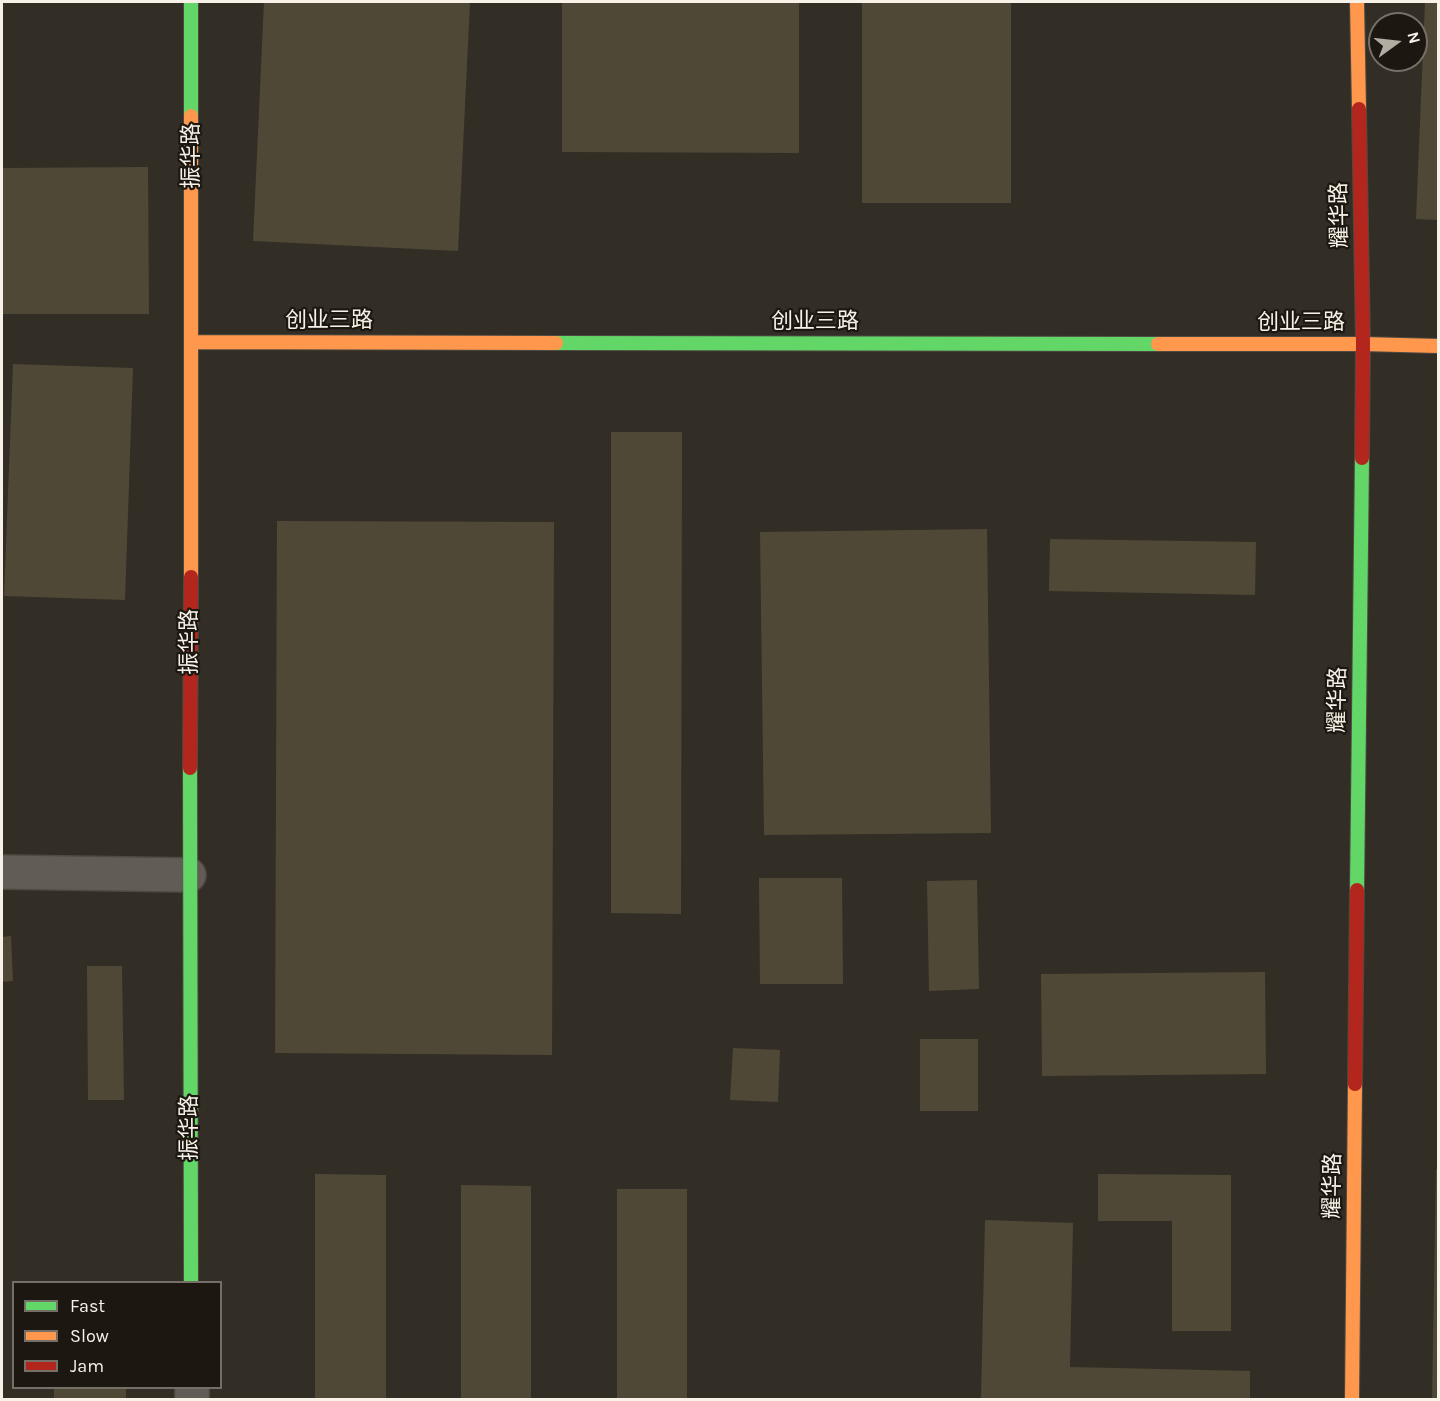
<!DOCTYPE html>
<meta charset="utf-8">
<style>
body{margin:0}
#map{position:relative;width:1440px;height:1401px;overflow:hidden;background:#322e25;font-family:Karla,sans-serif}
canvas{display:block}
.frame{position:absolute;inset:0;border:3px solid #f7f1e7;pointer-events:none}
.legend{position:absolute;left:12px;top:1281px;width:210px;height:108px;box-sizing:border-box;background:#1c1811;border:2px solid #746f67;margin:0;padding:8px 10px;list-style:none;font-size:18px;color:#f7f1e7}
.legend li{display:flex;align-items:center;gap:12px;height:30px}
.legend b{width:30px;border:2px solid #746f67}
.north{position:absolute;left:1368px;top:12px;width:60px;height:60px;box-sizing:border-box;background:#1c1811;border:2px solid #746f67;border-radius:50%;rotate:75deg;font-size:16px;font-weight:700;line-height:24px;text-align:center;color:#f7f1e7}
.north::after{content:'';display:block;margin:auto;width:21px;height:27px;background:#b2ada3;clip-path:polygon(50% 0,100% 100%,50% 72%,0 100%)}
</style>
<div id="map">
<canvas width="1440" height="1401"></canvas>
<div class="frame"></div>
<ul class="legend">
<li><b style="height:8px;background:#63d668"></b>Fast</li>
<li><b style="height:8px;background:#ff974d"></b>Slow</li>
<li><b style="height:8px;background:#b3261e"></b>Jam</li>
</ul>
<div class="north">N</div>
</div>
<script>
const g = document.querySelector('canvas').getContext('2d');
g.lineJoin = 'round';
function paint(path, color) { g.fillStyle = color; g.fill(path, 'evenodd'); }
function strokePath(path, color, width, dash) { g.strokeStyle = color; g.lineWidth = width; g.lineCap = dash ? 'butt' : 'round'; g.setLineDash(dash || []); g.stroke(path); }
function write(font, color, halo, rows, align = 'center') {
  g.font = font + ' Karla,"Noto Sans SC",sans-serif'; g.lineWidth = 4.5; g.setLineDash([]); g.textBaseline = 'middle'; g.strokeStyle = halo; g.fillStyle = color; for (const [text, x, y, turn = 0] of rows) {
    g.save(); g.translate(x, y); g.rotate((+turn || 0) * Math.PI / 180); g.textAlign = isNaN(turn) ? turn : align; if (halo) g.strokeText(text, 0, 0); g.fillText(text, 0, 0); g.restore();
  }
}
paint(new Path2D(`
 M264 2H470L458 251 253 241Z
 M562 2H799V153L562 152Z
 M862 2H1011V203H862Z
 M1425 2H1438V220L1416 219Z
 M148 167 149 314H2V168Z
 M13 364 133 368 125 600 4 596Z
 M611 432H682L681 914 611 913Z
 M277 521 554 522 552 1055 275 1053Z
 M987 529 991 833 764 835 760 532Z
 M1050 539 1256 542 1255 595 1049 591Z
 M759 878H842L843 984H760Z
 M977 880 979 989 929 991 927 881Z
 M11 936 13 981 2 982V937Z
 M87 966H122L124 1100H88Z
 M1265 972 1266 1074 1042 1076 1041 974Z
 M920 1039H978V1111H920Z
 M733 1048 780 1050 778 1102 730 1100Z
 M1436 1169H1438V1400H1432Z
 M315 1174 386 1175V1400H315Z
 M1098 1174 1231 1175V1331H1172V1221H1098Z
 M461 1185 531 1186V1400H461Z
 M617 1189H687V1400H617Z
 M985 1220 1073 1223 1070 1367 1250 1371V1400H981Z
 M54 1388H126V1400H54Z`), '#504837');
const street = new Path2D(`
 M2 872 189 875
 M192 1388V1400`);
const fast = new Path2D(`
 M191 2V116
 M556 343 1158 344
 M190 768 191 1282
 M1357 890 1362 458`);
const slow = new Path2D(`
 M1357 2 1359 109
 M192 342 556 343
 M1158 344H1363L1438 346
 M191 577V116
 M1352 1400 1355 1084`);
const jam = new Path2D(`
 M1359 109 1363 344 1362 458
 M190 768 191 577
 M1355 1084 1357 890`);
strokePath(street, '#4e4a42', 36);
strokePath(fast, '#4e4a42', 16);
strokePath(slow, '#4e4a42', 16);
strokePath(jam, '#4e4a42', 16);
strokePath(street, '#615d56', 33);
strokePath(fast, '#63d668', 14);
strokePath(slow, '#ff974d', 14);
strokePath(jam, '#b3261e', 14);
write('22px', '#f7f1e7', '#1c1811', [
 ["振华路",192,156,-90],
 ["耀华路",1340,215,-91],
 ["创业三路",329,321],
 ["创业三路",815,322],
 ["创业三路",1301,323],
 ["振华路",190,642,-90],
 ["耀华路",1338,700,-89],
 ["振华路",190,1128,-90],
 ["耀华路",1333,1186,-89]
]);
</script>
